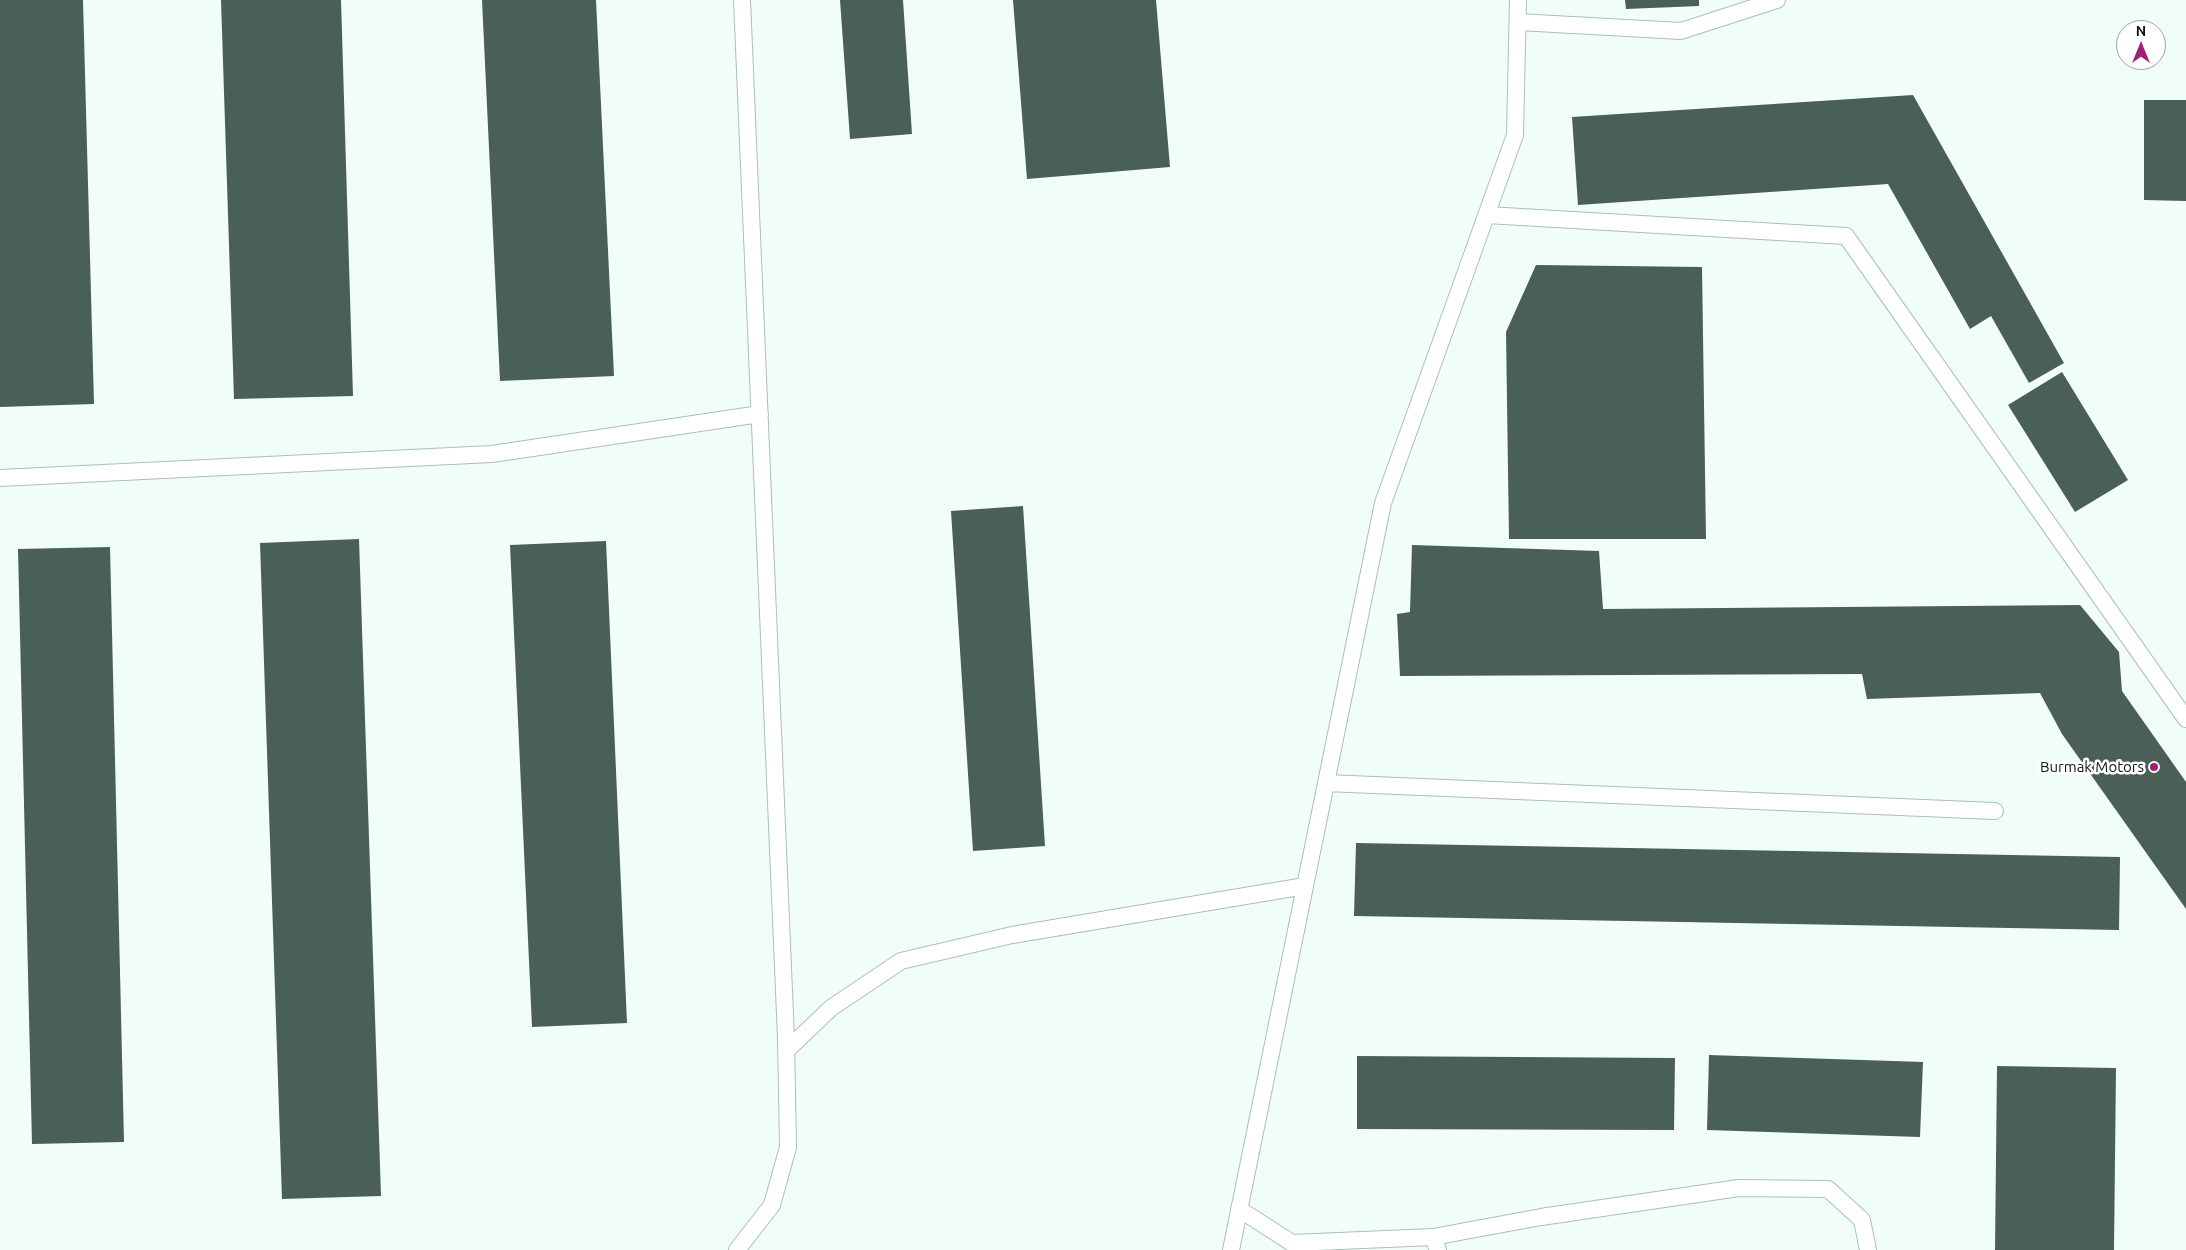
<!DOCTYPE html>
<style>
body{margin:0}
#map{position:relative;width:2186px;height:1250px;overflow:hidden;background:#f0fef7;font-family:Ubuntu,sans-serif}
canvas{display:block}
.north{position:absolute;left:2116px;top:20px;width:50px;height:50px;box-sizing:border-box;background:#fff;border:1px solid #9ea1a0;border-radius:50%;rotate:0deg;font-size:14px;font-weight:700;line-height:20px;text-align:center;color:#0d1512}
.north::after{content:'';display:block;margin:auto;width:18px;height:22px;background:#a02073;clip-path:polygon(50% 0,100% 100%,50% 72%,0 100%)}
</style>
<div id="map">
<canvas width="2186" height="1250"></canvas>
<div class="north">N</div>
</div>
<script>
const g = document.querySelector('canvas').getContext('2d');
g.lineJoin = 'round';
function paint(path, color) { g.fillStyle = color; g.fill(path, 'evenodd'); }
function strokePath(path, color, width, dash) { g.strokeStyle = color; g.lineWidth = width; g.lineCap = dash ? 'butt' : 'round'; g.setLineDash(dash || []); g.stroke(path); }
function write(font, color, halo, rows, align = 'center') {
  g.font = font + ' Ubuntu,sans-serif'; g.lineWidth = 5; g.setLineDash([]); g.textBaseline = 'middle'; g.strokeStyle = halo; g.fillStyle = color; for (const [text, x, y, turn = 0] of rows) {
    g.save(); g.translate(x, y); g.rotate((+turn || 0) * Math.PI / 180); g.textAlign = isNaN(turn) ? turn : align; if (halo) g.strokeText(text, 0, 0); g.fillText(text, 0, 0); g.restore();
  }
}
paint(new Path2D(`
 M0 0H83L94 404 0 407Z
 M221 0H341L353 396 234 399Z
 M482 0H596L614 376 500 381Z
 M840 0H903L912 134 850 139Z
 M1013 0H1156L1170 167 1027 179Z
 M1625 0H1699V6L1626 9Z
 M1913 95 2064 363 2029 383 1991 316 1970 329 1888 184 1578 205 1572 117Z
 M2144 100H2186V201L2144 200Z
 M1536 265 1702 267 1706 539H1509L1506 332Z
 M2062 372 2128 480 2075 512 2008 405Z
 M1023 506 1045 846 973 851 951 511Z
 M359 539 381 1196 282 1199 260 543Z
 M606 541 627 1023 532 1027 510 545Z
 M1412 545 1599 551 1603 609 2080 605 2119 652 2122 691 2186 782V909L2062 734 2040 693 1867 699 1862 674 1400 676 1397 614 1410 612Z
 M110 547 124 1142 32 1144 18 549Z
 M1356 843 2120 857 2119 930 1354 916Z
 M1709 1055 1923 1062 1920 1137 1707 1130Z
 M1357 1056 1675 1058 1674 1130 1357 1129Z
 M1997 1066 2116 1068 2114 1250H1995Z`), '#4a5f56');
const service = new Path2D(`
 M1518 22 1681 31 1777 0
 M1487 215 1846 236 2186 719
 M0 478 492 454 760 414
 M1326 783 1995 811
 M786 1051 831 1008 901 961 1012 935 1305 886
 M1239 1209 1292 1243 1433 1237 1438 1250
 M1433 1237 1541 1217 1739 1188 1828 1189 1862 1220 1868 1250
 M737 1250 772 1205 788 1147 786 1038 742 0
 M1231 1250 1383 503 1515 135 1518 0`);
strokePath(service, '#aac0b6', 18);
strokePath(service, '#fff', 16);
for (const [x, y, r, color] of [
 [2154,767,5,"#a02073"]
]) { const dot = new Path2D(); dot.arc(x, y, r, 0, 2 * Math.PI); g.fillStyle = color; g.fill(dot); strokePath(dot, '#fff', 2); }
write('15px', '#0d1512', '#fff', [
 ["Burmak Motors",2144,767]
], 'right');
</script>
